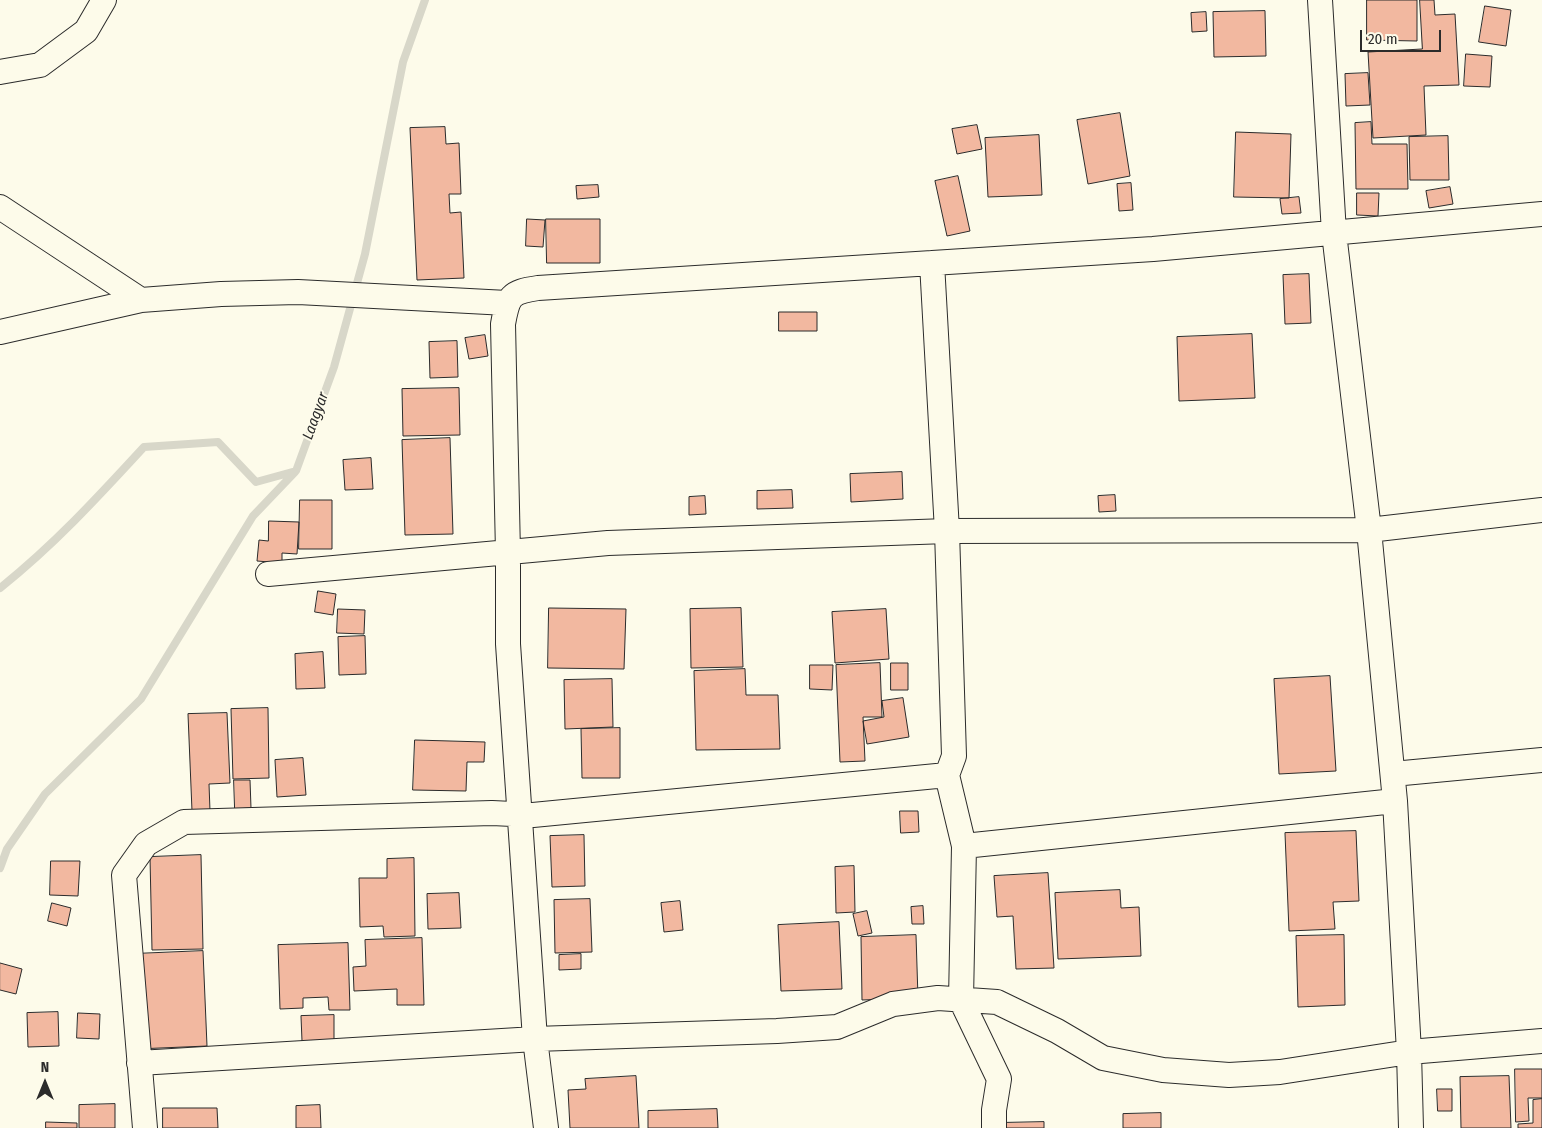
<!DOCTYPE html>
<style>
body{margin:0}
#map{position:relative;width:1542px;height:1128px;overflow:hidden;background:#fdfbea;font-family:"Fira Sans Condensed",sans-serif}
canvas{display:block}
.north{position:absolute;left:20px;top:1058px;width:50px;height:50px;-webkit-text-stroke:4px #fdfbea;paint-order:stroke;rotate:0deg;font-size:14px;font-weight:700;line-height:20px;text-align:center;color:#2b2b2b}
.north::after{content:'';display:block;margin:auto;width:18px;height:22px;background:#2b2b2b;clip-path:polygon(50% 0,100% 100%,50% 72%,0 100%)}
.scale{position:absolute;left:1360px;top:30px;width:81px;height:22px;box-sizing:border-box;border:2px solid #2b2b2b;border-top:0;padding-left:6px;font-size:15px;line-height:18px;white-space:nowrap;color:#2b2b2b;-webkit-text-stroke:4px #fdfbea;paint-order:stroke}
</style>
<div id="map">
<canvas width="1542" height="1128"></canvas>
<div class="north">N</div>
<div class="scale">20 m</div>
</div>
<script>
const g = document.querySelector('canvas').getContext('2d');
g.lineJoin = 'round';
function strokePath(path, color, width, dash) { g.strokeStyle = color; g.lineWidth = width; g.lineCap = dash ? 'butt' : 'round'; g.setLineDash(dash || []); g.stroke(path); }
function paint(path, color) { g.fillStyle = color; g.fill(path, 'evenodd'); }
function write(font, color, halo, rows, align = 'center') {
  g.font = font + ' "Fira Sans Condensed",sans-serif'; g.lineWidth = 4; g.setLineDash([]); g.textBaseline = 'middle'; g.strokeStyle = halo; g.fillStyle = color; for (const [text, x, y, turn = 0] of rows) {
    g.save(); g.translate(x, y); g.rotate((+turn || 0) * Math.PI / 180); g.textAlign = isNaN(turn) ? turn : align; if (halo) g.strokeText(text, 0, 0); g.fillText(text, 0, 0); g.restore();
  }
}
strokePath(new Path2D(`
 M0 588C53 546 98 497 144 447L218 442 256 482 296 471 334 367 365 254 403 62 425 0
 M0 868 7 849 45 794 141 699 253 516 295 472`), '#d8d7c9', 8);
const building = new Path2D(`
 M1367 0H1417V41L1367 40Z
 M1420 0H1434L1435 15 1455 14 1459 85 1424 86 1426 135 1373 138 1368 52 1422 49Z
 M1485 6 1511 10 1506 46 1479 42Z
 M1265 11 1266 56 1214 57 1213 12Z
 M1206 12 1207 31 1192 32 1191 13Z
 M1466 54 1492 56 1490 87 1464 86Z
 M1368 73 1370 105 1346 106 1345 74Z
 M1120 113 1130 176 1088 184 1077 120Z
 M1371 122 1372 144H1407L1408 189H1356L1355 123Z
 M977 125 982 149 957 154 952 129Z
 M445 127 446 144 459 143 461 194H449L450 213 461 212 464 278 417 280 410 128Z
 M1236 132 1291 134 1289 198 1234 197Z
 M1039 135 1042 195 988 197 985 138Z
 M1448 136 1449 180H1410L1409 137Z
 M958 176 970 231 947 236 935 181Z
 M1131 183 1133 210 1119 211 1117 184Z
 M598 185 599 197 577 199 576 186Z
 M1450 187 1453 204 1429 208 1426 191Z
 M1357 193H1379L1378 216 1357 215Z
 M1299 197 1301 213 1282 214 1280 199Z
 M527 219 545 220 543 247 526 246Z
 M546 219H600V263H547Z
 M1309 274 1311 323 1285 324 1283 275Z
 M779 312H817V331H779Z
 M1252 334 1255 398 1179 401 1177 337Z
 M485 335 488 356 469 359 465 338Z
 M457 341 458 377 430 378 429 342Z
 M459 388 460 435 403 436 402 389Z
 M450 438 453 534 405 535 402 440Z
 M371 458 373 489 345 490 343 460Z
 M902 472 903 499 851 502 850 474Z
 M792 490 793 508 757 509V491Z
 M1115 495 1116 511 1099 512 1098 496Z
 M705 496 706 514 689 515V497Z
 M300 500H332V549H299Z
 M269 521 299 522 297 554 282 553V563L257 561 259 540 268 541Z
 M318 591 336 594 333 615 315 612Z
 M549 608 626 609 624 669 548 668Z
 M741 608 743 667 691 668 690 609Z
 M338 609 365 610 364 634 337 633Z
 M886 609 889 659 835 663 832 612Z
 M365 636 366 674 339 675 338 637Z
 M323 652 325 688 296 689 295 654Z
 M880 663 882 717H863L865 761 840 762 836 665Z
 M891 663H908V690H891Z
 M810 665H833L832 690 810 689Z
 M745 669 746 695H778L780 749 696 750 694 671Z
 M1330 676 1336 771 1279 774 1274 679Z
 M612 679 613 727 565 729 564 680Z
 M903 698 909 737 867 744 863 721 884 717 882 701Z
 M268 708 269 778 233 779 231 709Z
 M227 713 230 783 209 784 210 811H192L188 714Z
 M620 728V778H582L581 729Z
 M415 740 485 742 484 762H467L466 791 413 790Z
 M303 758 306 795 277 797 275 760Z
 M234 780H250L251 808 235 809Z
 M900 811H918L919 832 901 833Z
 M1356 831 1359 901 1333 902 1335 929 1289 931 1285 833Z
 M584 835 585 886 552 887 550 836Z
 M201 855 203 949 152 950 150 857Z
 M414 858 415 936 384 937 383 926 360 927 359 878H387V859Z
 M51 861H80L78 896 50 895Z
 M854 866 855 912 836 913 835 867Z
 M1048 873 1054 968 1016 969 1013 916 997 917 994 876Z
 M1120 890 1121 908 1139 907 1141 956 1058 959 1055 893Z
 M459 893 461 928 428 929 427 894Z
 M590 899 592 952 555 953 554 900Z
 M680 901 683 930 664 932 661 903Z
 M52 903 71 908 67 926 48 921Z
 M923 906 924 924H912L911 907Z
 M867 911 872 933 858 936 853 914Z
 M839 922 842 989 781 991 778 925Z
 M916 935 918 998 862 1000 861 937Z
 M1344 935 1345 1005 1298 1007 1296 936Z
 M422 938 424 1005H397V989L354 991 353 967 366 966 365 940Z
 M348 943 350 1010H329L328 997 303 998V1008L280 1009 278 945Z
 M203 951 207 1046 137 1049 133 954Z
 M581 954V969L559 970V955Z
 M0 963 22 969 16 994 0 990Z
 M58 1012 59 1046 28 1047 27 1013Z
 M78 1013 100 1014 99 1039 77 1038Z
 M334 1015V1040L302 1041 301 1016Z
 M1515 1069H1542V1098H1528L1529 1121 1516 1122Z
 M636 1076 639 1128H570L568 1090 586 1089 585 1079Z
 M1509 1076 1511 1128H1461L1460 1077Z
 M1437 1089H1452V1111H1438Z
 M1542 1099V1128H1518V1124L1533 1123V1100Z
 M115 1104V1128H79V1105Z
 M320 1105 321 1128H296V1106Z
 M163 1108H217L218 1128H163Z
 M717 1109 718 1128H648V1111Z
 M1161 1113V1128H1123V1114Z
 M46 1122 77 1123V1128H46Z
 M1044 1122V1128H998L997 1123Z`);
paint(building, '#f2b8a0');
strokePath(building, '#2b2b2b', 1);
const street = new Path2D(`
 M1320 0 1334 233 1369 530 1395 801 1409 1052 1411 1128
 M0 72 40 65 86 31 104 0
 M0 207 141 300
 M932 263 947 531 954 756 947 775 964 846 961 1000 999 1079 994 1110V1128
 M0 332 141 300 221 294 298 292 507 303
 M268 574 608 543 947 531 1369 530 1542 510
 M1393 774 1542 760
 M964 846 1395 801
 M139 1063 535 1039 777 1031 837 1027 893 1004 938 998 997 1002 1057 1031 1103 1058 1163 1070 1229 1075 1280 1072 1409 1052 1542 1041
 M145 1128 124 875 146 844 184 822 492 813 533 815 947 775
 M546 1128 535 1039 508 644V553L503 324C508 296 510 292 538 288L1153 249 1542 214`);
strokePath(street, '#2b2b2b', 26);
strokePath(street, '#fdfbea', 24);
write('italic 15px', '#2b2b2b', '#fdfbea', [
 ["Laagyar",316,416,-70]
]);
</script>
